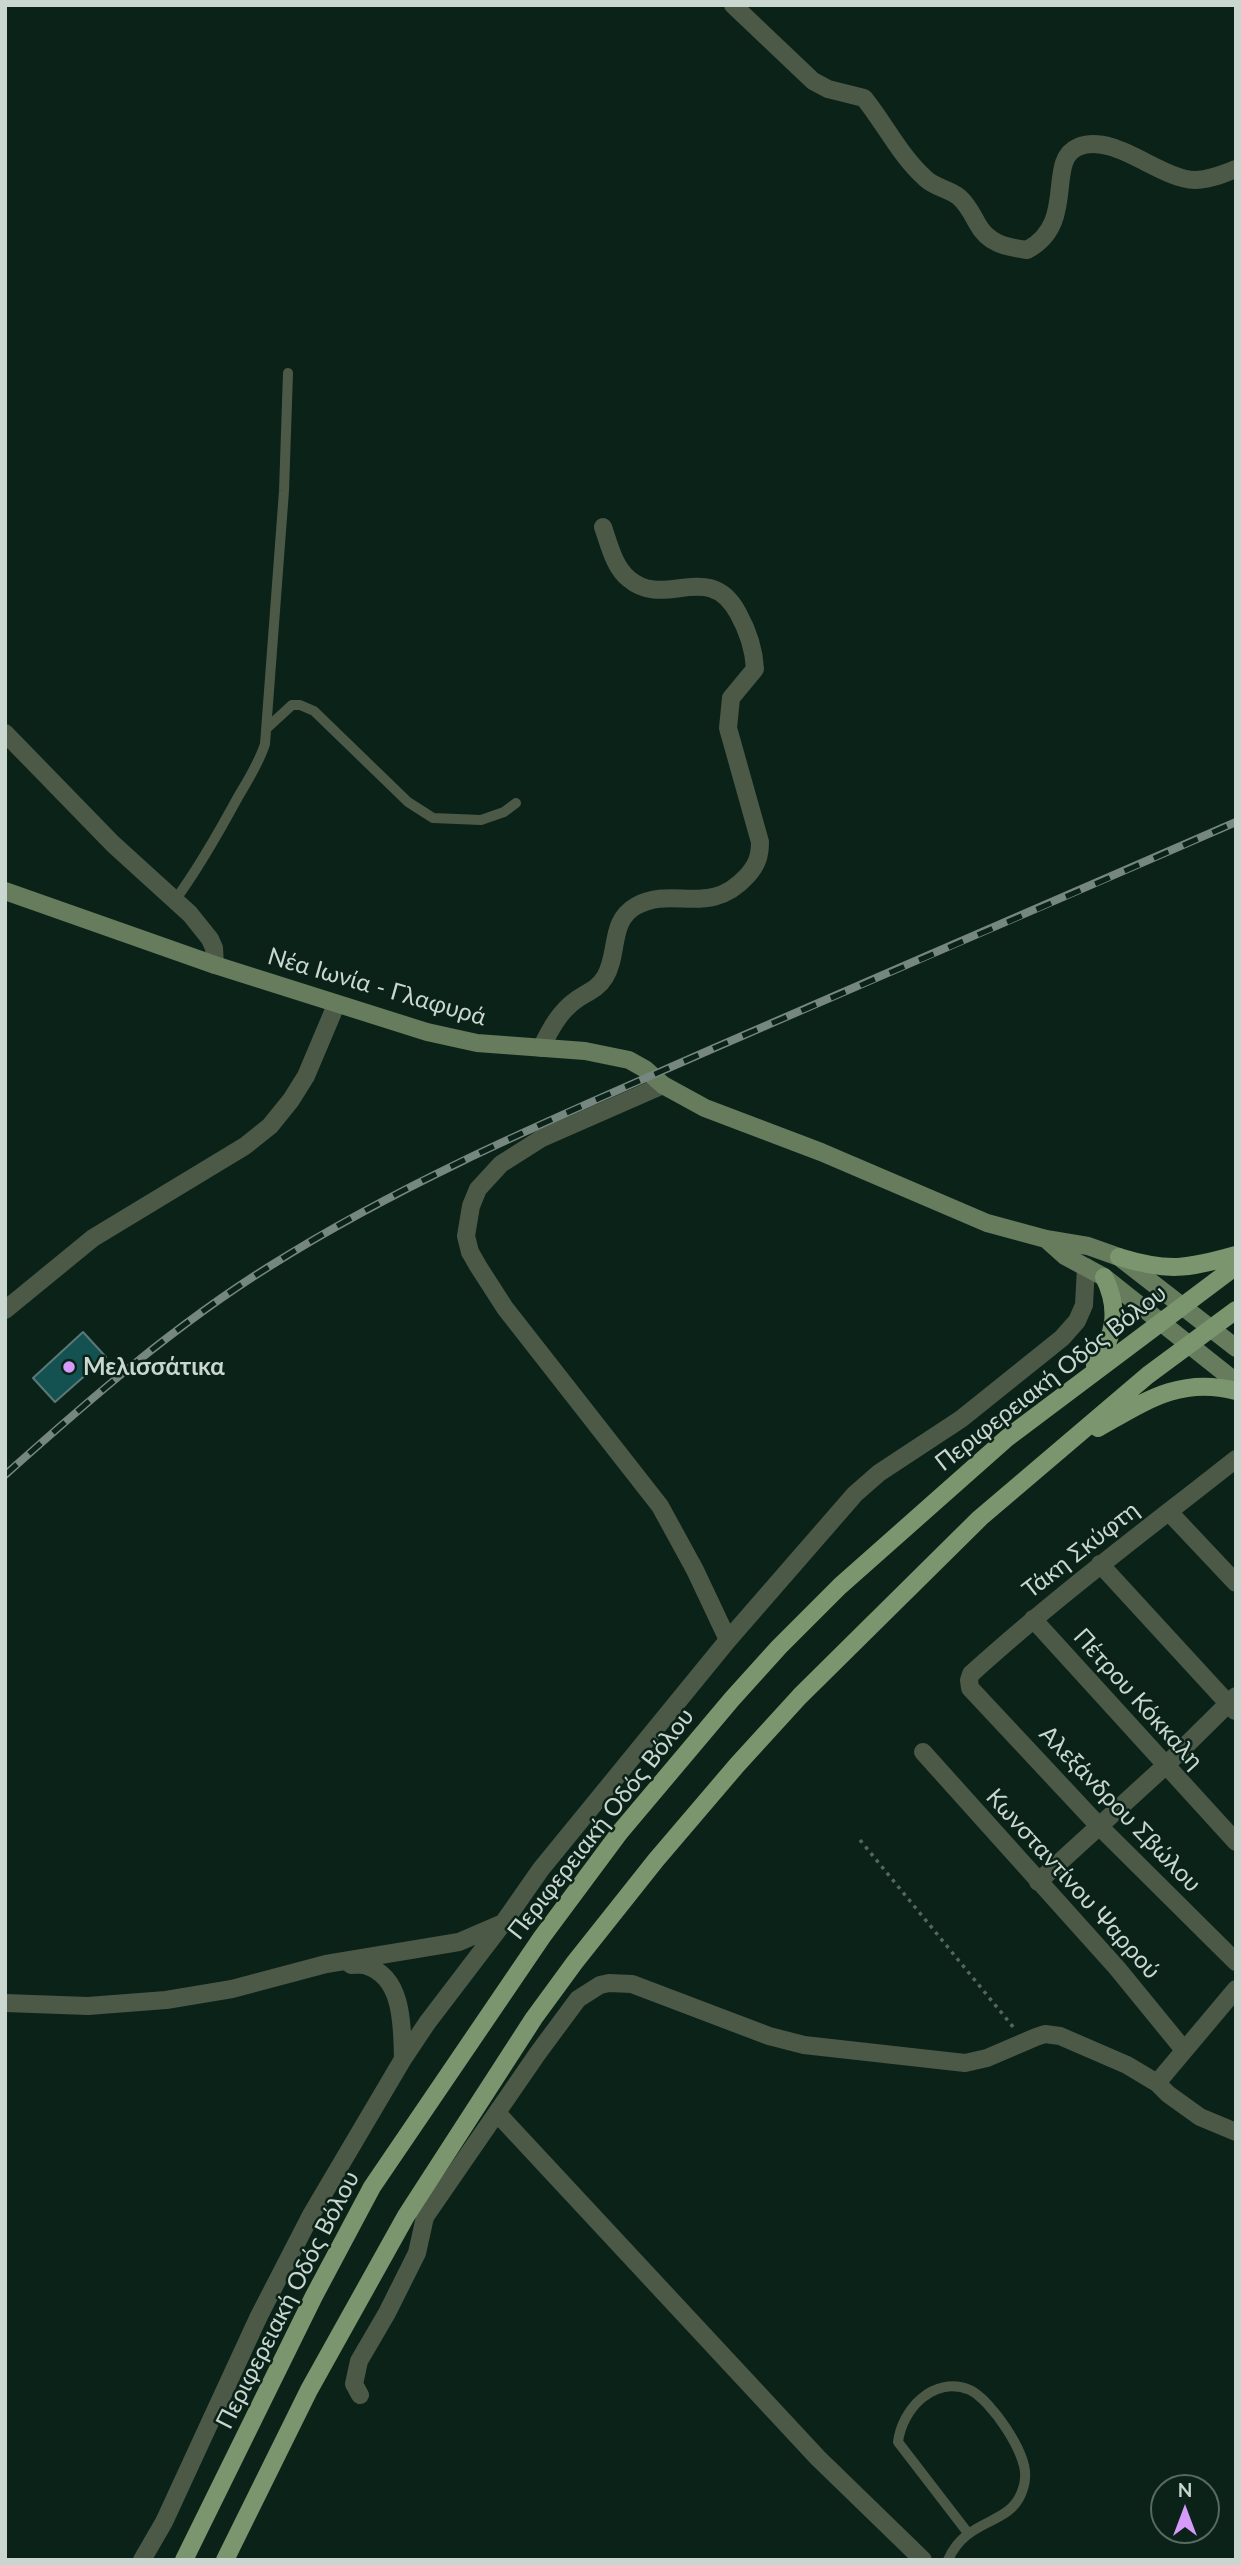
<!DOCTYPE html>
<meta charset="utf-8">
<style>
body{margin:0}
#map{position:relative;width:1241px;height:2565px;overflow:hidden;background:#0b2219;font-family:Lato,sans-serif}
canvas{display:block}
.frame{position:absolute;inset:0;border:7px solid #c9d7d0;pointer-events:none}
.north{position:absolute;left:1150px;top:2474px;width:70px;height:70px;box-sizing:border-box;background:#0b2219;border:2px solid #576a62;border-radius:50%;rotate:0deg;font-size:19px;font-weight:700;line-height:28px;text-align:center;color:#c9d7d0}
.north::after{content:'';display:block;margin:auto;width:24px;height:32px;background:#d69bfa;clip-path:polygon(50% 0,100% 100%,50% 72%,0 100%)}
</style>
<div id="map">
<canvas width="1241" height="2565"></canvas>
<div class="frame"></div>
<div class="north">N</div>
</div>
<script>
const g = document.querySelector('canvas').getContext('2d');
g.lineJoin = 'round';
function paint(path, color) { g.fillStyle = color; g.fill(path, 'evenodd'); }
function strokePath(path, color, width, dash) { g.strokeStyle = color; g.lineWidth = width; g.lineCap = dash ? 'butt' : 'round'; g.setLineDash(dash || []); g.stroke(path); }
function write(font, color, halo, rows, align = 'center') {
  g.font = font + ' Lato,sans-serif'; g.lineWidth = 5; g.setLineDash([]); g.textBaseline = 'middle'; g.strokeStyle = halo; g.fillStyle = color; for (const [text, x, y, turn = 0] of rows) {
    g.save(); g.translate(x, y); g.rotate((+turn || 0) * Math.PI / 180); g.textAlign = isNaN(turn) ? turn : align; if (halo) g.strokeText(text, 0, 0); g.fillText(text, 0, 0); g.restore();
  }
}
const building = new Path2D(`
 M83 1332 106 1357 55 1402 33 1378Z`);
paint(building, '#145251');
strokePath(building, '#5a7877', 2);
strokePath(new Path2D(`
 M860 1840 1014 2028`), '#54675f', 3.5, [3.5, 5]);
strokePath(new Path2D(`
 M267 728 292 705H300L314 711 408 802 433 818 481 820 504 812 516 803
 M175 900C199 868 219 832 238 797 248 780 259 763 265 744L284 491 288 373
 M948 2560C966 2518 1008 2526 1021 2494 1023 2489 1025 2483 1025 2478 1028 2454 991 2400 970 2390 934 2375 902 2409 898 2442L968 2533`), '#4c5946', 10);
strokePath(new Path2D(`
 M733 5 813 81 828 89 864 98C885 124 900 156 926 179 936 188 949 189 959 197 968 205 972 214 977 223 988 244 1006 247 1027 250 1078 223 1045 161 1078 147 1114 132 1159 179 1195 180 1209 180 1223 174 1236 169
 M5 733 113 844 190 914 210 939 214 948 215 965
 M541 1048C550 1030 559 1012 576 1000 587 992 597 990 605 977 619 954 609 921 636 906 673 885 709 918 747 876 757 865 760 856 760 842L728 728 731 698 755 669C754 648 748 631 738 613 709 559 665 610 629 579 614 567 609 544 603 527
 M663 1085 542 1138 501 1164 478 1189 471 1206 466 1236 470 1252 478 1266 505 1308 660 1506 695 1570 728 1640
 M5 1310 93 1238 245 1146 270 1126 291 1100 306 1076 336 1005
 M1236 1459C1146 1530 1056 1597 971 1674L969 1680 970 1688 1099 1826 1236 1962
 M1169 1512 1236 1583
 M1100 1564 1235 1711
 M1033 1619 1236 1842
 M923 1752 1117 1968 1184 2050
 M1038 1882 1165 1766 1236 1696
 M351 1965C356 1965 363 1964 367 1966 404 1978 402 2028 403 2059
 M5 2003 88 2006 166 2000 232 1989 326 1964 459 1942 503 1923
 M1157 2083 1236 1989
 M497 2113 818 2458 923 2560
 M360 2395 354 2384 359 2361 387 2313 417 2253 425 2217 538 2053 578 1999 600 1985 609 1983 632 1984 769 2036 804 2045 965 2063 987 2058 1036 2037 1045 2034 1060 2036 1127 2065 1157 2083 1168 2094 1200 2117 1236 2132
 M142 2560 164 2522 259 2316 311 2215 403 2059 427 2023 504 1922 541 1869 728 1640 855 1494 879 1473 961 1419 1062 1338 1077 1321 1084 1305 1086 1267`), '#4c5946', 18);
strokePath(new Path2D(`
 M5 891 215 965 427 1032 477 1043 585 1051 629 1060 645 1069 663 1085 705 1108 821 1152 987 1223 1046 1239 1088 1246 1119 1257 1236 1348
 M1046 1239 1065 1256 1104 1277 1236 1382`), '#677b5d', 18);
strokePath(new Path2D(`
 M1119 1257C1168 1272 1187 1269 1236 1255
 M1095 1365C1115 1336 1120 1309 1104 1277
 M1098 1428C1144 1402 1180 1376 1236 1391
 M184 2560 314 2296 372 2187 542 1937 620 1832 732 1699 779 1647 840 1586 1007 1438 1236 1266
 M225 2560 309 2390 406 2216 534 2018 575 1962 656 1860 737 1765 800 1696 980 1518 1148 1375 1236 1310`), '#7b966e', 18);
const rail = new Path2D(`
 M5 1475C89 1400 175 1325 270 1266 410 1178 562 1115 712 1049 887 974 1062 899 1236 822`);
strokePath(rail, '#75877f', 8);
strokePath(rail, '#0b2219', 5, [16]);
for (const [x, y, r, color] of [
 [69,1367,7,"#d69bfa"]
]) { const dot = new Path2D(); dot.arc(x, y, r, 0, 2 * Math.PI); g.fillStyle = color; g.fill(dot); strokePath(dot, '#0b2219', 2.5); }
write('24px', '#c9d7d0', '#0b2219', [
 ["Νέα Ιωνία - Γλαφυρά",377,987,16],
 ["Περιφερειακή Οδός Βόλου",1051,1378,-38],
 ["Τάκη Σκύφτη",1081,1550,-38],
 ["Πέτρου Κόκκαλη",1138,1699,48],
 ["Αλεξάνδρου Σβώλου",1120,1809,46],
 ["Περιφερειακή Οδός Βόλου",601,1824,-52],
 ["Κωνσταντίνου Ψαρρού",1073,1884,48],
 ["Περιφερειακή Οδός Βόλου",288,2300,-63]
]);
write('bold 24px', '#c9d7d0', '#0b2219', [
 ["Μελισσάτικα",83,1367]
], 'left');
</script>
